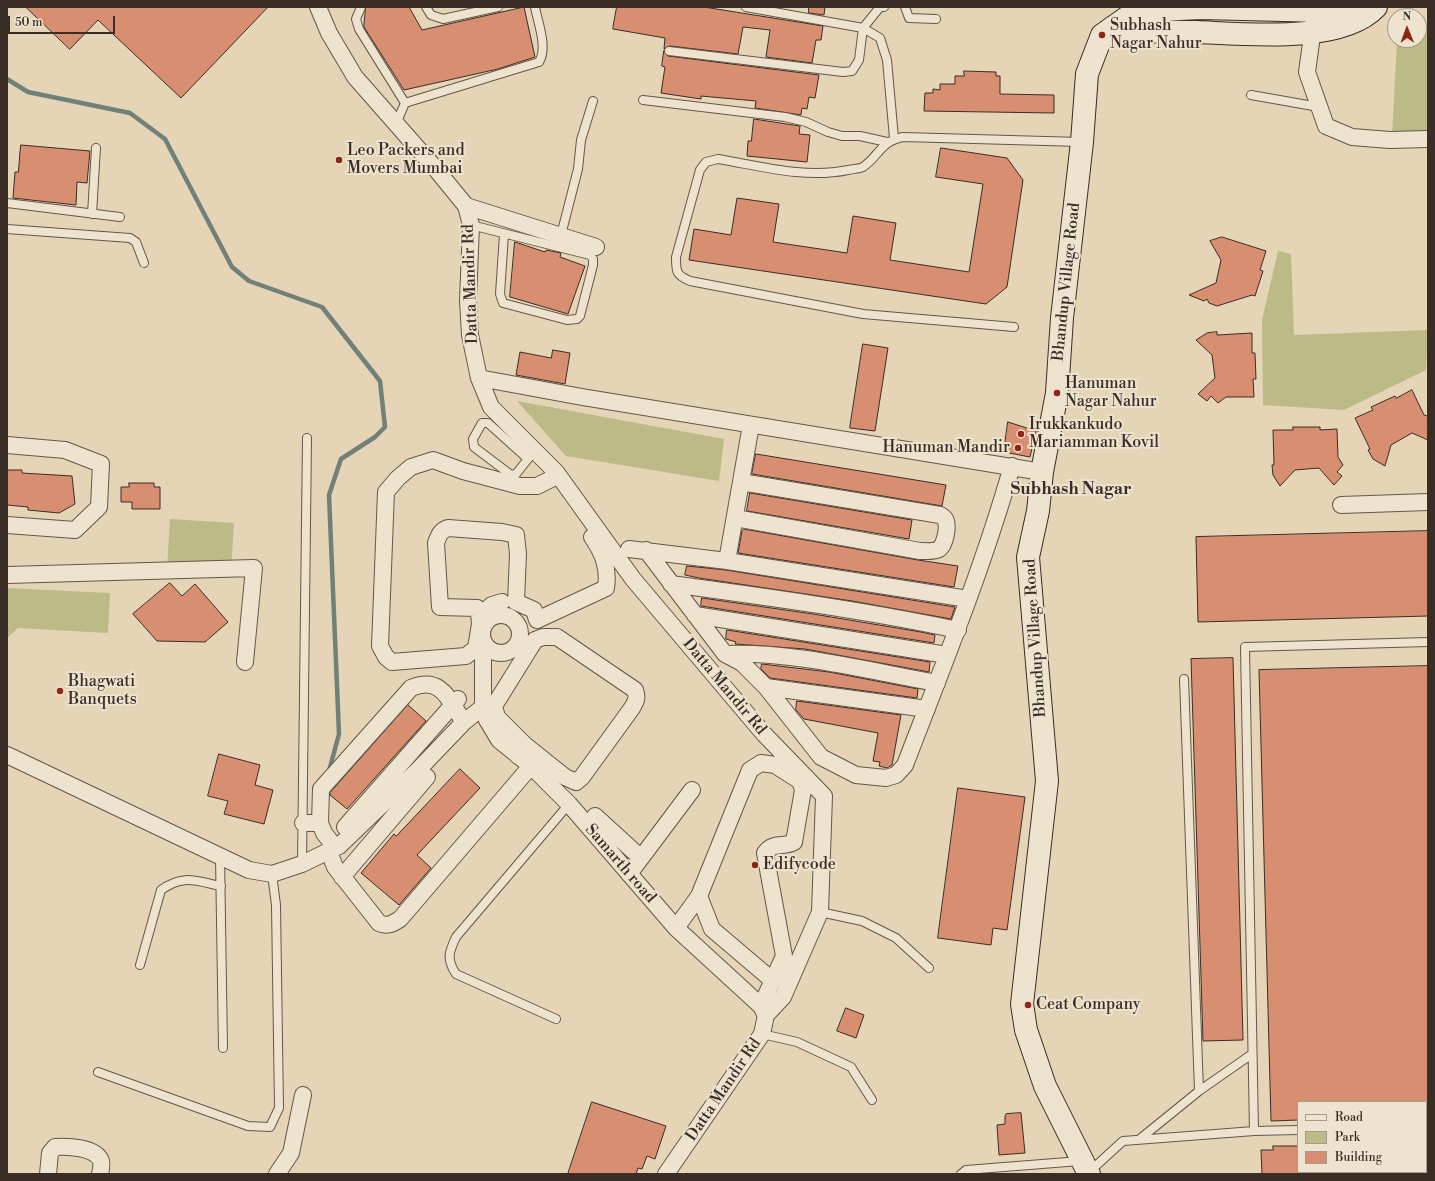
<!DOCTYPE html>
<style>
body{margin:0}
#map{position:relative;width:1435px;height:1181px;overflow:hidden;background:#e5d4b5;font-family:"Libre Bodoni",serif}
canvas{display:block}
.frame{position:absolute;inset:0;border:8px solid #392d25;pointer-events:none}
.legend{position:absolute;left:1297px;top:1101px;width:130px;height:72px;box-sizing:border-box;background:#eee3cf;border:1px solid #a69a8b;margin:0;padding:5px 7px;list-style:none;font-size:12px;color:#392d25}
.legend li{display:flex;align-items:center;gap:8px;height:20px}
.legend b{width:20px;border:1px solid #a69a8b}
.north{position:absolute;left:1387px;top:8px;width:40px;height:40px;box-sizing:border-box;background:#eee3cf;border:1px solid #a69a8b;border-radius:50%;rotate:359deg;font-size:11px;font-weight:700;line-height:16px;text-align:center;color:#392d25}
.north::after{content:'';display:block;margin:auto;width:14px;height:18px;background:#8f2418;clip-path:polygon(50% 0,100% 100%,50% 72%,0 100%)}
.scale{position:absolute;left:8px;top:16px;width:107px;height:18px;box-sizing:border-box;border:2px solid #392d25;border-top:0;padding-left:5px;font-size:12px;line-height:14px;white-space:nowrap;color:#392d25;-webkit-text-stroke:3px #eee3cf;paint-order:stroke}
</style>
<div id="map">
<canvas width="1435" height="1181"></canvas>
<div class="frame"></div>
<ul class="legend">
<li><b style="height:5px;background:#eee3cf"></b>Road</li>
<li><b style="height:11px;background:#bcbb88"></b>Park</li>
<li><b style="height:11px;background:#d88e71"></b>Building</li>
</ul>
<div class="north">N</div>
<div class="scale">50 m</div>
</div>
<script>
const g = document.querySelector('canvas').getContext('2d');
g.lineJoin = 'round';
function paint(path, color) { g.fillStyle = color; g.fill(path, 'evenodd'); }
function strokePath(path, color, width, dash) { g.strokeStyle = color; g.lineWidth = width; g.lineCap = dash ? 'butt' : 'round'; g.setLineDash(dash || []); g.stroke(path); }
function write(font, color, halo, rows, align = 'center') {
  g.font = font + ' "Libre Bodoni",serif'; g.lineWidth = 4; g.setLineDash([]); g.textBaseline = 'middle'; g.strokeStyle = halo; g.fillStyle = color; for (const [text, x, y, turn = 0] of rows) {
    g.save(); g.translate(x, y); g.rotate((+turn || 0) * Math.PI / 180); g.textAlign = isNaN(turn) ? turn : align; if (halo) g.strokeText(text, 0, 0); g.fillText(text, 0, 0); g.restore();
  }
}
paint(new Path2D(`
 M1419 32 1428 33V135H1392L1397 40H1419Z
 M1278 251 1291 254 1294 335 1428 330 1426 370 1344 410 1263 405 1262 320Z
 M517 401 724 439 719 481 566 456Z
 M170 519 234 523 231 572 167 568Z
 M7 588 110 593 108 633 18 628 7 638Z`), '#bcbb88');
strokePath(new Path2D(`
 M7 79 28 92 130 113 165 139 232 267 249 281 322 307 380 381 385 427 375 437 341 459 329 495 339 734 329 771`), '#718079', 4.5);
const building = new Path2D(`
 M26 7H268L181 98 98 20 70 49Z
 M366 7H409L422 30 524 7 535 57 498 69 404 90 364 27Z
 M617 7H704L823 26 821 40H816L812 63 766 57 770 30 743 27 738 54 670 46 664 49 665 38 613 29Z
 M809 7H825L824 15 809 13Z
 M664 51 668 56 819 75 815 98 809 97 807 109 802 108 801 115 755 108 756 101 701 96V99L661 93 665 67 662 66Z
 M964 71 996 72V76H1000V94L1054 95V113L924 111 925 93H933V89L940 90V84H955V76H964Z
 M754 119 800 126 799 134 810 135 807 162 747 156 748 141H751Z
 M21 145 90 151 87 183 77 182 76 205 13 198 15 172H18Z
 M941 148 1007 158 1023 180 1007 287 986 304 689 260 694 229 731 235 737 198 779 204 773 242 847 253 853 216 896 223 890 260 969 272 983 184 936 177Z
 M1222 237 1266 251 1260 270 1263 271 1255 296 1252 295 1217 306 1209 303 1207 299 1204 301 1189 295 1216 283 1221 260 1210 241Z
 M515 242 545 252 546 250 561 253 560 257 585 266 568 314 510 297Z
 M1217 332V335L1252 333V353H1255L1256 379H1253L1254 397H1226L1218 403 1211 396 1207 401 1198 394 1215 378 1212 355 1196 340 1207 333Z
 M863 344 888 348 875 431 850 428Z
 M553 350 570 353 565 384 516 375 520 352 551 358Z
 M1412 390 1424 415 1428 416V440L1412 433 1391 445 1385 466 1373 459 1368 450 1370 449 1355 418 1373 410 1371 407 1395 396 1396 398Z
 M1008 422 1036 431 1030 457 1004 452Z
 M1293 427H1320V430L1337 429 1338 457 1343 465 1337 472 1342 476 1334 485 1319 468 1295 470 1280 486 1273 475 1272 465H1274L1273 430H1293Z
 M756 454 946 485 942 506 752 474Z
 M8 470H22V473L72 476 75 504 59 513 28 510V507L7 505Z
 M129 483H154V487H160V509H132V502H121V487H129Z
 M750 493 912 520 909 539 747 511Z
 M744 529 918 560 958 566 954 587 738 553 742 531Z
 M1428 531V616L1198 622 1196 537Z
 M687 566 726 570 955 607 951 619 852 601 699 578 685 575Z
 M170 583 182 596 195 584 228 622 205 642 157 641 133 614Z
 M702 598 813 614 921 632 935 635 934 643 701 606Z
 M727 630 930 662 929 672 805 649 735 644 736 642 726 639Z
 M1233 658 1243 1040 1203 1041 1191 659Z
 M762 664 829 672 918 689 917 698 770 678 761 669Z
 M1428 666V1102H1298V1120L1271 1121 1259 670Z
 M797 701 901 715 892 765 887 768 879 766 880 762 873 761 878 733 804 719 796 710Z
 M408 705 426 721 347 809 330 795V793Z
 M219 754 260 765 255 785 273 790 264 824 224 814 228 801 208 796Z
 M460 769 480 788 417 855 431 868 399 905 361 873 394 834 396 836Z
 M958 788 1025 797 1007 930 993 928 991 945 938 938Z
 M846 1008 864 1015 856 1038 837 1031Z
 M592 1102 666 1126 655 1159 647 1156 642 1169 638 1168 636 1174H568Z
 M1021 1113 1025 1153 999 1155 997 1125 1005 1124V1116L1006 1114Z
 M1273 1146H1298V1174H1262L1261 1150H1273Z`);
paint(building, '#d88e71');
strokePath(building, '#392d25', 1);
const lane = new Path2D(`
 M361 7 356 19 359 29 405 103 539 62C548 48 538 23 535 7
 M426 7 431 15 443 19 498 7
 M746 7 863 28 880 38 887 60 894 138
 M905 7 909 18 936 19
 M669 51 843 72 852 71 859 60 863 28 880 7H884
 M1251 95 1319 107
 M643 100 785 117 806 122 828 132 842 136H860L887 142
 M396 124 405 103
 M7 203 120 217
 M92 214 96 148
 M471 225 590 255 593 259V265L580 316 577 319 567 320 503 303 500 294 504 234
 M7 229 130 238 136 242 144 263
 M561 235 578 169 581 140 593 101
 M1014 327 863 314 690 281C676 275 676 272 676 257L700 170 706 162 718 159C760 166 805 179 848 170 852 169 859 169 863 167 879 156 881 141 903 137L1081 142
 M528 459 488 423H482L473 439 474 447 511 475 516 474 535 450
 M1184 679 1199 1091
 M220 857 223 1048
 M302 864 307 438
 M820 912 862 921 896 938 929 968
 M140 965 161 890C183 874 196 881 221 886
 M556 1019 456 974C446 959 449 952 456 937L569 804
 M762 1034 797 1042 851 1067 872 1100
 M98 1072 248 1126 270 1127 279 1108 276 905 272 874
 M1426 1129H1428
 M1254 1131 1245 647 1428 642
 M1141 1138 1199 1091 1252 1054
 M1089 1172 1123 1141 1254 1131 1298 1130
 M961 1174 966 1170 1080 1161`);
const street = new Path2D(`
 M318 7 329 33 355 77 435 168 466 206 471 225 468 300 470 335 479 378 491 407 556 472 633 579 764 734 824 796 820 912 783 997 766 1015 762 1034 666 1174
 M1314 21 1307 72 1326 126 1352 137 1390 140 1428 139
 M466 206 596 247
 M479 378 582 397 1042 472
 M7 445 65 450 101 464 99 507 75 530 7 525
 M556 472 551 479 537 486H520L463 471 433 460 411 467 398 478 386 492 380 646 386 657 392 662 466 656 476 648 480 624 479 612 477 608 440 607 436 543C439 535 440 531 448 528L502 532 516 535 518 554 516 602 534 610 537 620 606 588C609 568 603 553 592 537
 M1341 505 1428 502
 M735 518 920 551C926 551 934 552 939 549 945 545 949 526 945 519 944 517 942 516 940 515L741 482
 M629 549 727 561 968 599
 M646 550 725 654 742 663 766 687 821 757 856 775 886 778 896 775 905 765C943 666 983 568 1012 466
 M727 561 751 425
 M7 575 254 568 245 662
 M671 584C767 597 863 610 958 630
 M695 615 947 655
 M482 634a19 19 0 1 1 38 0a19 19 0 1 1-38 0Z
 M480 616 492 605 502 602
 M485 644 483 650V707L487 720 499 740 531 766 569 804 676 928 761 1006 765 1014
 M725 654C793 651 869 671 937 683
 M766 687 927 709
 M7 755 249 870 272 874 302 864 339 846 418 770 464 722 483 707
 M518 756 525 745 497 717 494 706 535 640 543 637H557L635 690C638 698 636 701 632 708L582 777 576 782 565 777 525 745
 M595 816 641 858
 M303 823H320
 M345 827 458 699
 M331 842 324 833 320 823 321 789 411 688C442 675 449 701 464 722
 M329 852 335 867 379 923C387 927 392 924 400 919L531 766
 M629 874 692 790
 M342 877 427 777
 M699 896 712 929 772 980
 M676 928 699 896 750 770 761 763 775 765 800 781 803 790 794 842C783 848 774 841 765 853L784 956 761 1006
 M48 1174 50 1153 55 1147C67 1146 96 1147 101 1161 102 1165 101 1170 100 1174
 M277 1174 291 1153 303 1095`);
const secondary = new Path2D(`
 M1113 27C1142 33 1167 31 1197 32 1245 34 1341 44 1376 7
 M1089 1174 1045 1086 1026 1030 1022 1004 1047 781 1028 557 1038 511 1042 472 1057 393 1062 318 1082 142 1087 74 1102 35 1129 16 1158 10 1201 8 1324 11H1337L1347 7`);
strokePath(lane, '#645749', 10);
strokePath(street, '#645749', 18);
strokePath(secondary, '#392d25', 24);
strokePath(lane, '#eee3cf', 8);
strokePath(street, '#eee3cf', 16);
strokePath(secondary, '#eee3cf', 22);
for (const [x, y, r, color] of [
 [1102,35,4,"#8f2418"],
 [339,160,4,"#8f2418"],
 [1057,393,4,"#8f2418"],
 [1021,434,4,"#8f2418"],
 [1018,448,4,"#8f2418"],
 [60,691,4,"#8f2418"],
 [755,865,4,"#8f2418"],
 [1028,1005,4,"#8f2418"]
]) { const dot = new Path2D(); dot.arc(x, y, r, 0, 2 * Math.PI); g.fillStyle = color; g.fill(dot); strokePath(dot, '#eee3cf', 1.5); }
write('16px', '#392d25', '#eee3cf', [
 ["Subhash",1110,26],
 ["Nagar Nahur",1110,44],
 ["Leo Packers and",347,151],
 ["Movers Mumbai",347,169],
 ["Hanuman",1065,384],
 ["Nagar Nahur",1065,402],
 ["Irukkankudo",1029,425],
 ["Mariamman Kovil",1029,443],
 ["Hanuman Mandir",1010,448,"right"],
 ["Bhagwati",68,682],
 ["Banquets",68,700],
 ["Edifycode",763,865],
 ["Ceat Company",1036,1005]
], 'left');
write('16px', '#392d25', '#eee3cf', [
 ["Bhandup Village Road",1067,282,-84],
 ["Datta Mandir Rd",471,284,-92],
 ["Bhandup Village Road",1036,638,-94],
 ["Datta Mandir Rd",724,687,50],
 ["Samarth road",620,864,49],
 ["Datta Mandir Rd",724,1090,-56]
]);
write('bold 17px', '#392d25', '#eee3cf', [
 ["Subhash Nagar",1071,490]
]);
</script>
